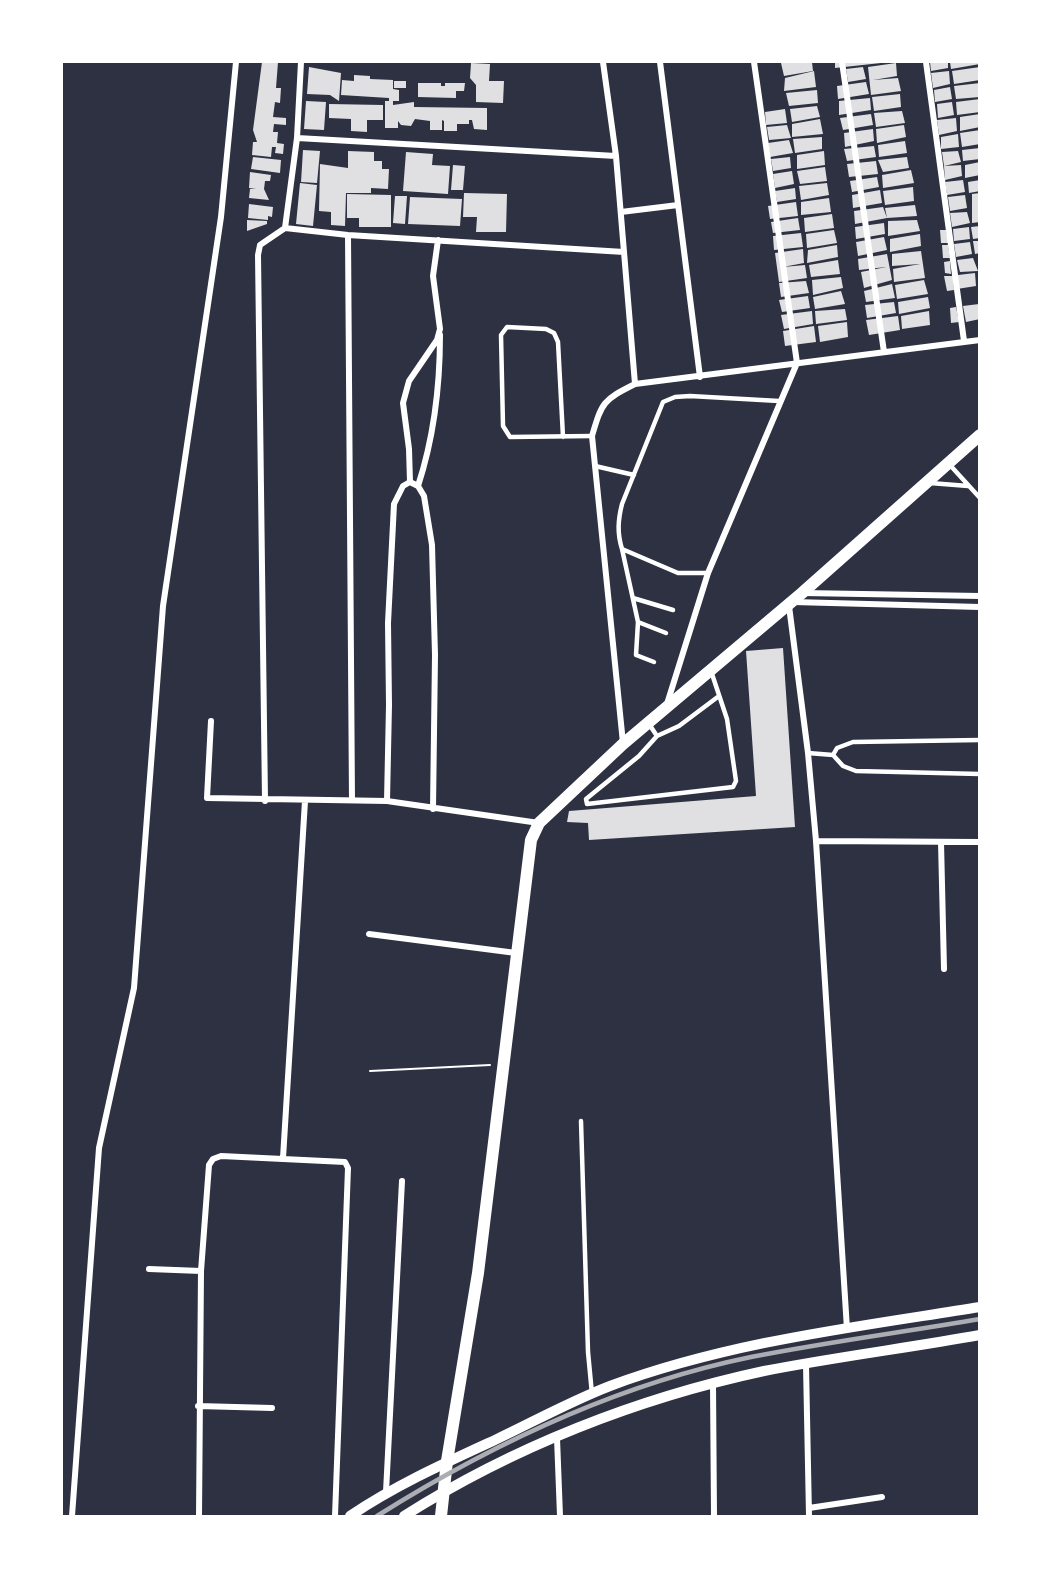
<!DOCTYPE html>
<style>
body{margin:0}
#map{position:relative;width:1041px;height:1578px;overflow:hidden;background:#2d3142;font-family:"PT Sans Narrow",sans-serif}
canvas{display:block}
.frame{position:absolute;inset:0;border:63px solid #fff;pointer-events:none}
</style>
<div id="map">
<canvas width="1041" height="1578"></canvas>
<div class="frame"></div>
</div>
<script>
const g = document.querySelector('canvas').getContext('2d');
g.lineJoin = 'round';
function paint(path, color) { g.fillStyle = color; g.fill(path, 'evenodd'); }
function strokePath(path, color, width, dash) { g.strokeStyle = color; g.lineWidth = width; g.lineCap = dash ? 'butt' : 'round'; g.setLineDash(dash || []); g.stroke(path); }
paint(new Path2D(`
 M262 62H278L276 88H281L280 103 275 102 273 117 286 118V125L274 124 273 132H278L277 143 284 144 283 154 275 153 276 147H272L271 157 252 155 253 142H257L253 130Z
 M812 62 813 71 784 76 781 63Z
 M835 62H881V63L835 68Z
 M930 62H948V68L931 71Z
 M950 62H979L980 64 951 69Z
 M471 63 490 64 489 81H504L503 103 476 102V85L470 78Z
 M896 63 897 76 873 80 898 78 901 91 871 95 868 67Z
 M309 67 341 73 339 101 330 95 307 94Z
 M863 67 866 79 848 82 846 69Z
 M980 67V80L954 84 952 71Z
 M814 71 816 87 784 91 785 78Z
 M949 71 950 84 933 88 931 73Z
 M354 75 370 76V79L393 80V89L399 90V101H393V105L414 102V107L487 108V130L474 129 472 120H469V124H457V131H444V121L442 120V130H430V121L415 119 411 126 401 125 398 121V128H385V101H389V98L341 95 342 80 354 81Z
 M394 81H406V88H394Z
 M866 82 869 94 838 99 837 86Z
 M418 83H441V86H445V83H465L464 91H456V98L418 97Z
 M980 83V97L956 99 954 86Z
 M950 87 952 99 935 102 934 90Z
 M817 90 818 103 789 106 786 93Z
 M900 94 901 107 874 111 872 97Z
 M870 98 871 110 839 115V101Z
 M980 99V112L957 115 956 102Z
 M306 101 326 102 324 130 304 129Z
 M952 102 954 115 938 118 937 104Z
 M329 104 383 105V120H367V132L351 131V119L329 118Z
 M817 106 820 117 792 122 790 109Z
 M785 109 787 123 766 125 765 112Z
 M902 111 905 123 876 127 874 113Z
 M871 114 873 125 843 130 840 118Z
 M980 114V127L960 131V117Z
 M956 118 957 131 939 135 937 120Z
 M820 119 823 134 792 137V124Z
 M787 125 791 138 769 140 767 127Z
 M904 125 906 137 877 143 876 129Z
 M873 129 874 141 845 147 844 133Z
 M980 130V144L962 147 960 133Z
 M958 134 959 147 941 149V137Z
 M822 137V149L795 153 793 139Z
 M789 140 793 153 770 157 768 143Z
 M905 141 907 153 879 157 878 145Z
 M874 146 876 157 847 161 844 149Z
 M980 148V159L963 161 962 150Z
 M303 150 320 151 317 183 301 182Z
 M348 151 374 152V161H382V169H389L388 189 371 188V193H346L345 226 331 225V212L319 211 320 164 348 168Z
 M824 151 825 165 797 169V155Z
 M958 151 961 162 944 166 942 152Z
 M406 152 433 154 432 165 450 166 448 194 403 191Z
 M253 157 281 160 280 173 251 169Z
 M790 157 791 168 773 171 771 159Z
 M907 157 909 168 883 172 878 160Z
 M876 161 878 174 849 177 847 164Z
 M980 162V175L965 178V165Z
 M453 165 465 166 463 190H451Z
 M961 165 962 176 945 180 944 166Z
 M825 167 827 181 800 184 797 171Z
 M911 170 914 183 883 188 882 175Z
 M792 171 794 184 775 188 773 174Z
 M250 172 271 175 270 181H265L264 189 269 200 249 198 250 189H256L249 188Z
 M877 177 879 187 852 192 850 181Z
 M963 180 965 192 947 195 945 182Z
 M980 180V191L969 193 968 182Z
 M300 183 317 185 313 226 296 224Z
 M827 183 829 195 801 200 799 186Z
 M913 187 914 201 885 205 883 191Z
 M795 188 796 199 777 202 775 191Z
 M880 190 882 203 853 208 852 195Z
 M464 193 507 194 506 232H476L477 217H463Z
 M980 193V222L972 223V194Z
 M347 194 391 195V227H359V218H347Z
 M965 195 967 208 950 211 948 197Z
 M395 196H407L405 224 393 223Z
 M410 197 462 199 460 226 408 224Z
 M829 198 831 212 801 215V202Z
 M796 202 798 216 770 219 768 206Z
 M249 204 273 207 272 217 268 216V220L248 218Z
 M915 205 917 216 887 218 885 208Z
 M883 207 887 218 855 224 854 211Z
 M967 212 970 223 952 227 950 213Z
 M832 214 834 228 805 232 804 218Z
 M798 218 800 230 773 233 771 222Z
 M247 220 267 221V224L247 231Z
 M917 220 920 231 888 236V221Z
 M884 223 885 234 856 239 855 227Z
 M980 226V238L973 239 971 227Z
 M969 227 970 239 954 241 953 229Z
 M834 230 837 243 807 248 806 234Z
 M940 230H946L949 243H941Z
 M801 233 803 247 774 250 773 236Z
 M920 234 921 246 890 252V239Z
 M884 237 887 250 858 256 856 242Z
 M973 241H980V253L975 254Z
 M970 242 972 254 956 257 954 244Z
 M837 245 838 257 807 263 808 250Z
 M942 245H948L950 258H943Z
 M803 249 804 263 783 267 805 265 807 278 779 282 775 253Z
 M921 251 925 278 894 282 893 269 920 264 892 266V254Z
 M887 254 892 280 864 288 861 272 886 267 859 270 858 259Z
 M973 258 978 271 960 272 957 260Z
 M838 260 840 274 811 277 809 265Z
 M950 261 951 274 945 273 944 262Z
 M975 273 976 286 957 289 958 275Z
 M944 276H953L954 290 947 291Z
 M841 277 843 288 813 295 812 280Z
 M924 280 928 294 897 299 895 285Z
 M806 281 809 293 781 297 779 283Z
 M892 284 895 298 866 302 864 291Z
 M841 291 845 304 815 309 813 297Z
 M808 296 810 308 782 312 779 300Z
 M928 297 930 308 899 314 898 302Z
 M894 302 896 313 867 318 865 305Z
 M979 304 980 319 966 322 963 306Z
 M956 307 959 322 951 323 950 308Z
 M845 309 847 320 816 324 815 311Z
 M812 311 813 324 784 329 781 315Z
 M929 311 930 325 902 329 901 316Z
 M898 316 900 330 869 335 866 320Z
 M847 322 848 337 820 342 818 326Z
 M814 326 816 342 785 346 783 331Z
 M783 648 795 827 589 840 588 823 567 822 569 811 756 796 746 651Z`), '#e0e0e3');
strokePath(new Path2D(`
 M370 1071 490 1065`), '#fff', 2);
strokePath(new Path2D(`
 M563 437 558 342 554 333 546 329 507 327 501 335 503 426 510 437 592 436
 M949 464 980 498
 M595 466 634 475
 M930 483 968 486
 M622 549 638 622 636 655 654 662
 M708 573H678L622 549C617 533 618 520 622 504L663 402 675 397 690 396 779 401
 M633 598 673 610
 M638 622 666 633
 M649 724 657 736 639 756 586 799 587 804 733 787 736 781 727 719 711 671
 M657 736 679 726 719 696
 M808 753 833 755 843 766 856 771 980 774
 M833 755 837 748 853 742 980 740
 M581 1121 588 1352 592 1394`), '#fff', 4.5);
strokePath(new Path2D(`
 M603 62 616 156 635 384
 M660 62 700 377
 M842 62 884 352
 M926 62 964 341
 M297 138 616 156
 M621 212 678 205
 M285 228 297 138 301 62
 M348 235 352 800
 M418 486C434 437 440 388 440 335
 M803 593 980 596
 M793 602 980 607
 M789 606 808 753 816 841 847 1329
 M667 704 708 573 797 363 754 62
 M211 721 207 798 387 801 539 823
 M623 743 592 436C602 402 603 400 635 384L980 340
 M265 801 258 255 260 245 285 228 348 235 624 252
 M387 801 389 705 388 623 394 504 403 486 410 482
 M433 809 435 655 432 545 424 496 418 486 410 482 409 449 403 403 409 381 437 340 440 329 433 276 438 240
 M816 841 980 842
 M941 842 944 969
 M369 934 516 953
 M283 1158 305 801
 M149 1269 201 1271
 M806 1365 809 1516
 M713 1384 714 1516
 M198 1406 272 1408
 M557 1438 560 1516
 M386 1492 402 1181
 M809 1508 882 1497
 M72 1516 99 1148 134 988 163 606 221 217 236 62
 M199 1516 201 1271 209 1165 213 1159 221 1156 345 1162 348 1168 335 1516`), '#fff', 6);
strokePath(new Path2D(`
 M350 1516C396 1485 445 1463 495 1440 533 1422 571 1401 610 1386 728 1342 856 1327 980 1307
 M404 1516C513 1447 638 1398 764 1371 835 1357 908 1348 980 1335`), '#fff', 10);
strokePath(new Path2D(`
 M441 1516 447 1461 478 1273 531 840 539 823 623 744 802 593 980 435`), '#fff', 12);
strokePath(new Path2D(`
 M377 1516C490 1445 619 1384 751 1357 827 1342 904 1332 980 1319`), '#abadb3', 4.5);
</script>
